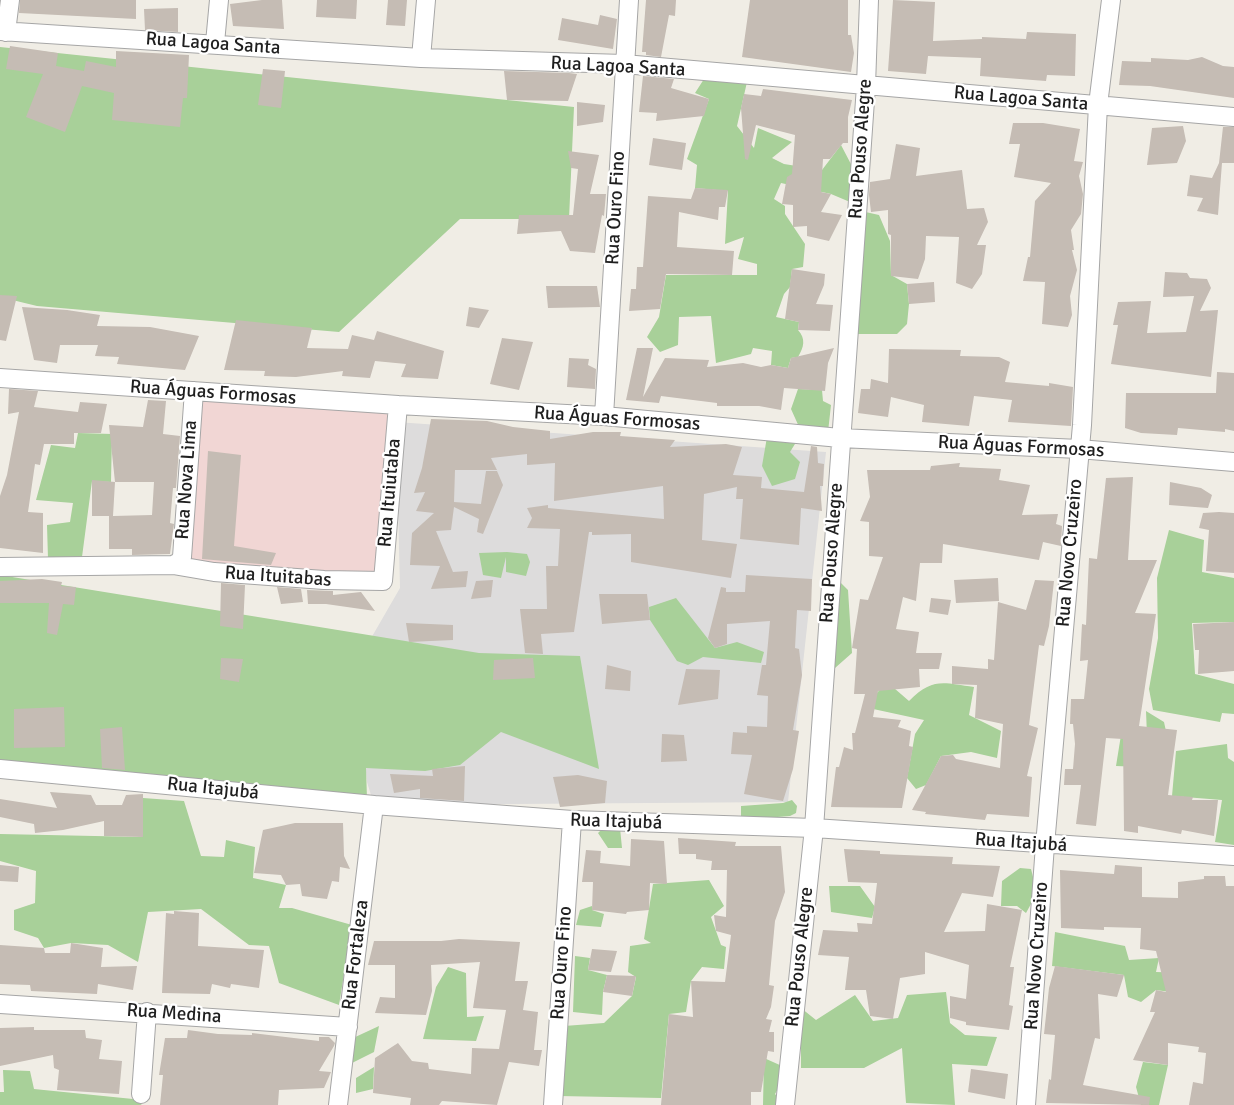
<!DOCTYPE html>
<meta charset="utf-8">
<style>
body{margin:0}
canvas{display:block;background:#f0ede5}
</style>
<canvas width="1234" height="1105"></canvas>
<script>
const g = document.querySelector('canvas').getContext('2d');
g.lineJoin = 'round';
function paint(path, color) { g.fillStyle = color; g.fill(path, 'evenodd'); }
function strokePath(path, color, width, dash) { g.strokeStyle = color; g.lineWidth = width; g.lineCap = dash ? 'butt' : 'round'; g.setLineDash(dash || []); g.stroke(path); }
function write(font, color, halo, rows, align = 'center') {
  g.font = font + ' Signika,sans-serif'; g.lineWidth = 4.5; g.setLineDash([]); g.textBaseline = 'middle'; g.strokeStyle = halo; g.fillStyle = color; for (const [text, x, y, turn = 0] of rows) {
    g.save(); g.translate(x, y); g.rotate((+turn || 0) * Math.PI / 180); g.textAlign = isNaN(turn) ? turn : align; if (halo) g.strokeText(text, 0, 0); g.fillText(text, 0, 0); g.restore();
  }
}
paint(new Path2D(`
 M396 422 826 452 788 802 374 805 367 782 355 666 400 588Z`), '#dddcdc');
paint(new Path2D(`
 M194 391 398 405 383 581 173 565Z`), '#f1d6d4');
paint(new Path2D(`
 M0 47 574 107 569 219H460L339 332 37 306 0 297Z
 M704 79 747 82 737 126 754 148 758 128 792 142 772 158 784 164 822 170 841 145 853 168 850 202 831 194 781 183 774 199 785 206V214L805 244 803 267 792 269 790 287 784 294 776 317 799 322 798 330C806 339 804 347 798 357L791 358 788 368 771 365 772 351 753 348 751 354 716 363 711 316 679 317 678 345 660 352 647 337 659 317 666 275H757V264L738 259 744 237 725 244 728 191 695 188 697 165 687 159 709 99 695 93Z
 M861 211 879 215 890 241 891 275 907 284 909 304 907 324 897 334H854Z
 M798 389 822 390 823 401 831 405 828 432 800 429 791 409Z
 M78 433 112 434 111 482 92 481 82 557 48 559 47 525 70 522 73 503 36 500 51 445 75 448Z
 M767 437 798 439 790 452 800 462 795 479 772 486 762 466Z
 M1169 530 1204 540 1202 572 1234 578V622L1192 623 1195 674 1234 684V714L1222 713 1220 722 1153 710 1149 689 1158 638 1157 578Z
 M507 552 527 554 530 562 526 576 506 572V557L501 578 483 575 479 553Z
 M0 575 479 653 580 656 599 769 501 732 460 765 425 771 366 768 367 799 125 772 103 773 0 761Z
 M834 576 848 590 852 653 835 668 828 670Z
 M676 598 715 648 737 642 764 652 761 663 703 657 688 665 677 661 650 620 649 607Z
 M887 682 909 701C933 677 943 683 974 687L969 715 1001 731 997 758 971 752 941 756 926 785 916 789 907 778 915 734 924 720 864 707Z
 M1146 711 1164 722 1167 736 1141 767 1116 766 1121 735 1147 736Z
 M1227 744 1228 758 1234 762V845L1215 842 1222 800 1172 796 1176 751Z
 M143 798 184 801 201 856 224 857 226 840 255 847 253 878 286 885 279 908H292L352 925 339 1005 279 983 269 946 249 945 201 909 148 912 138 962 108 945 71 943 44 948 38 938 14 930V910L35 903 36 871 0 861V834L142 837Z
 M792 800 797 806 796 813 790 816 741 820V806L783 803Z
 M604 827 620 828 622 848H608L598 833Z
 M1020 868 1031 869 1037 893 1026 913 1017 906H1001L1002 881Z
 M709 880 724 906 711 917 721 945 726 947 724 969 702 967 691 981 686 1012 669 1014 661 1098 559 1096 564 1026 604 1023 632 996 636 977 628 972 630 946 651 943 644 939 653 884Z
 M829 886H860L875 907 872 918 831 912Z
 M592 906V910L604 914 601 927 576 925 580 910Z
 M1055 932 1125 946 1129 960 1159 958 1156 972 1191 973 1185 994 1156 990 1141 1002 1128 997 1124 975 1052 966Z
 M575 956 590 958 588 970 607 975 603 992 602 1015 573 1012Z
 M448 967 466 973 467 1017 484 1016 476 1041 423 1039 436 987Z
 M946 992 950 1023 965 1035 997 1037 987 1066 952 1064 955 1105 906 1103 902 1048 864 1068H801V1008L816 1020 855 995 873 1021 898 1018 907 995Z
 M379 1026 374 1052 352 1063 351 1039Z
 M764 1058 782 1066 780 1085 775 1094 781 1101 779 1105H763Z
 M1143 1062 1168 1065 1159 1105H1141L1136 1087Z
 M374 1067 373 1089 356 1093V1078Z
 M3 1070 30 1071 34 1089 133 1099 142 1105H0V1092H4Z`), '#a8d099');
paint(new Path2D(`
 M20 0H136V19L19 13Z
 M262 0H282L284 29 233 26 230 4Z
 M317 0H357L356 19 316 17Z
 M388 0H407L405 26 386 25Z
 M646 0H676L675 16 669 15 661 57 646 55V52H642Z
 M750 0H848V35H851L854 53 851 72 742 57Z
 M893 0 935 2 933 41 982 39V37L1026 39 1027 32 1076 34 1075 76 1047 75 1046 81 980 76 981 58 928 56 926 74 888 71Z
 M178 8V32L145 30 144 9Z
 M600 15 617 19 613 49 558 40 562 18 598 25Z
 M10 46 58 53 56 66 84 71 86 61 116 67V51L189 55 187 98H183L180 127 112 120 114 93 82 86 65 132 26 117 43 74 6 69Z
 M1202 57 1223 66 1234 67V98L1150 86 1119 85 1122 61 1151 62V58L1188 60Z
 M263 69 285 71 281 108 258 105Z
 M504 71 569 73 577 74 568 101 507 100Z
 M643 76 674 79 671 88 709 99 704 116 656 121 657 113 639 112Z
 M763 89 852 100 848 117V143H843L830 159H823L821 192 831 194 821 212 842 215 829 241 807 236V226L793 227V205L782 204 787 177 792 174 795 135 756 125 748 160 745 159 741 108 744 94 761 96Z
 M577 102 605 105 603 122 577 126Z
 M1013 123H1043L1080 129 1074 161 1083 162 1079 176 1083 194 1081 214 1071 230 1074 250H1072L1077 270 1070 296 1072 315 1068 327 1042 324 1045 282 1023 281 1028 257H1030L1035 201 1051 183 1014 177 1020 144H1009Z
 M1183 126 1186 141 1177 163 1147 165 1152 128Z
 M1223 127H1234V163H1222L1218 215 1197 211 1203 198 1187 196 1190 175 1212 178 1219 163Z
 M653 138 686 143 682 170 649 165Z
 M896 144 920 148 916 176 962 170 967 209 984 208 988 222 977 245H986L982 274 972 289 956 283 959 237 926 236 925 259 918 279 891 276V235L888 234V210L871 212 869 195 870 182 890 179Z
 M568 151 599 155 590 194H606L604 216 602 215 595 253 570 251 561 231 517 234 519 215H573L578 169 571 168Z
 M695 188 728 190 725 207H719L718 220 679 212 677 247 734 251 732 275 666 274 660 309 629 311 631 289H636L637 267H643L648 196 691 199Z
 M792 269 825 274 824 285 816 304 833 305 830 331 798 330 799 322 785 319Z
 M1165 272 1187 273 1190 278 1207 279 1211 288 1200 311 1218 310 1211 377 1111 364 1118 325H1113L1118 302 1151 301 1147 333 1186 332 1194 296 1163 297Z
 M934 282 935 302 909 304 907 284Z
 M546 286H597L600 307 548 308Z
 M0 295 17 296 6 341 0 340Z
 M22 307 67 310 100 315 97 326 150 327 199 336 185 370 117 364 119 357 95 356 98 345H60L57 363 34 360Z
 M469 307 489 310 479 328 466 326Z
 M236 320 312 328 307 348 348 349 352 335 374 340 377 331 444 351 438 379 401 377 406 364 375 361 370 378 342 376 343 371 296 377 264 376 265 371 224 370Z
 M502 338 533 342 519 390 490 384Z
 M637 348H653L643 397 665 358 709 360 707 367 743 363 761 367 771 365 788 368 791 358 834 348 828 363 825 391 784 388 781 410 759 406H717V403L661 396 659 403 626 400Z
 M889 349 961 350 960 356 999 357 1010 362 1005 382 1049 386V383L1073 387 1071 426 1008 422 1012 400 974 396 969 426 922 422 924 405 891 397 888 417 858 413 861 389H870L871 379 888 383Z
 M569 358 589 359 588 365 596 369 595 389 567 387Z
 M1217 372 1234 373V431L1225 429V432L1178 428 1177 435 1141 433 1125 428 1126 393H1216Z
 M9 389 38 391 34 407 78 412 80 402 107 404 101 433H74V444H44L40 465 35 464 28 512 43 513V553L0 548V496L7 475 19 412 8 414Z
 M148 400 166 401 163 434 180 436 176 488H173L170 523 174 524 170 554 132 555V549H109V516H92V480L115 482 113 516 152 515 154 482H115L109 425 143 427Z
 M431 419 487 421 513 427 550 431V439L593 432H621L620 436 675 440 670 447 726 444 742 447 733 475 762 477 761 488 804 492 811 446 817 447 818 463 824 464 823 486H820L822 511 801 508 799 545 740 539 743 499H736L737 487 704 494 702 540 737 544 731 578 631 562V534L592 535V532H589L574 632 541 634 543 654 525 653 520 609H547L546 566H558L560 529 527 528 532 518 527 508 548 505V508L664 519 663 486 554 501 555 463 527 465V454L491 458 497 470H455L454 502 481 504 486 471H497L503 485 483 534 477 532 479 519 454 507 451 530 436 531 453 572 468 571 466 587 431 589 440 566 410 565 412 533 434 513 416 511 425 492 414 493 422 468Z
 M208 451 241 455 234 546 276 553 271 565 202 559Z
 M960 463 959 467 1001 469 999 480 1030 485 1022 515 1058 514 1056 524 1062 526 1061 546 1043 542 1039 560 943 544 942 563H920L916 601 903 597 896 629 919 632 916 653H942L939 669H919L920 687 878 691 873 717 901 720 898 727 911 731 909 746 913 747 902 808 831 807 836 767H839L844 747 853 750 852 733H855L865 694H854L857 649 852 648 860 599 868 600 883 557 869 556V522L860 521 870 497 867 470H930L931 466Z
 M1133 477 1128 560H1157L1135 613 1156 614 1139 726 1177 730 1168 795 1193 797 1192 800H1218L1214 836 1182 830 1181 834 1138 826V833L1124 831 1123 739 1106 738 1096 826 1076 824 1081 785H1064L1065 769H1073L1075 744 1073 724H1070L1071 699H1084L1088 660 1080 661 1082 624 1086 625 1089 558 1097 559 1106 478Z
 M1170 482 1201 488 1212 495 1208 508 1169 505Z
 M1219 512 1234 513V573L1206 571 1209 530 1199 528 1203 513Z
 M746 575 812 579 811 611 797 610 795 648 799 649 802 675 793 730 799 731 793 769 783 801 744 794 752 755 731 754 733 732 747 733V726L767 727 768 696 757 695 762 665H766L770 621 727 624V644L715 648 708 638 721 587 726 588V592H745Z
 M998 578 999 601 956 603 954 580Z
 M42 579 62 582 61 586 76 587 74 605 63 604 57 635 47 633 49 603H0V581Z
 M493 580 491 597 471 599 476 581Z
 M1035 580 1054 581 1049 626 1044 646 1039 645 1029 725 1038 728 1027 776 1032 777 1029 817 987 814 985 820 925 814 926 812 912 810 941 756 953 755 956 759 1000 768 1003 724 975 718 977 685 952 684V666L988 669V659L994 660 998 602 1026 610Z
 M221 583 245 585 243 629 220 626Z
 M277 587 301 589 303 602 281 604Z
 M307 590 333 591V595L361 592 375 611 326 604H308Z
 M599 594H647L650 620 602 624Z
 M931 598 951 600 948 615 929 612Z
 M1234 622V671L1198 674 1199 650H1195L1193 624Z
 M406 623 453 625V640L409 642Z
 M221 658 243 659 239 682 220 679Z
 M533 658 535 678 493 680 494 660Z
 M607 665 631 671 630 691 605 689Z
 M686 669 720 670 718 699 678 705Z
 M64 707 65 747 14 748V709Z
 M122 727 125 770 102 768 100 729Z
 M662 734 684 735 687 761 661 762Z
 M465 766 464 801 420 798V789L394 793 390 774 433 776 432 769Z
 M578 775 607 781 605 803 560 807 553 777Z
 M50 792 91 795 96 805H122L126 795 143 794V837L104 836V821L63 830 35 833 34 824 0 817V799L57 808Z
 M295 823H343L344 856 350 869 340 867 339 882 332 881 327 899 302 896 300 884 286 885 281 875 254 873 263 830Z
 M678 838 736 842 735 846H781L785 892 775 921 769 985 774 986 771 1007 766 1019 772 1020 769 1032H774V1052L768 1051 761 1092H751V1105H661L669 1014 693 1017 691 981 725 982 731 935 716 931 714 915 726 917 727 870H711L712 861 696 859V854H679Z
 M631 839 664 841 667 884 650 883 649 910 627 912 626 914 592 910 593 882H582L586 850 601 851 600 863 630 866Z
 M844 849 880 851V854L953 857 952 864 1000 866 993 897 962 893 944 932 985 931 987 904 1022 910 1010 967H1014L1009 1005 1013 1006 1009 1030 966 1025V1022L950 1018V996L966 999 969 965 925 952V974L900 978 893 1019 870 1016 866 990H845L849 957 818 955 823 930 858 932 857 923 872 924 877 883 848 882Z
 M0 865 19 867 18 882 0 881Z
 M1115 865 1142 867V897L1178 898V882L1204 879V876H1225L1226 886H1234V1105H1189L1193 1082 1203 1084 1206 1053 1198 1052 1199 1047 1168 1043V1065L1133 1060 1155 1012H1150L1156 990 1166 992 1156 951 1140 949 1141 928 1104 927V930L1061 928 1060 870 1114 874Z
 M174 911 199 913 198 946 264 950 259 988 231 984 230 988 212 984 210 994 162 993 166 913 174 914Z
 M459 939 520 942 515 981H528L523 1010 538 1012 534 1050H542L539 1066 509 1062 497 1105 442 1101 439 1105H410L411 1098 373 1093 375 1058 398 1043 412 1061 428 1063 429 1069 471 1074 472 1048 499 1049 506 1010 473 1008 480 962 431 965 432 991 426 1015 375 1013 380 997 395 998V965H368L374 941H441Z
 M71 943 103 948 101 967 137 966 133 990 98 984 97 994 31 991 30 985 0 984V945L44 948 45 953H70Z
 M592 949 617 951 611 972 588 970Z
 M1055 966 1124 975 1117 997 1098 994 1100 1039 1095 1038 1083 1085 1150 1097 1149 1105 1046 1103 1049 1079 1051 1080 1055 1035 1044 1034 1049 988Z
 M607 975 636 976 632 996 603 992Z
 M34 1027V1030H85L86 1038 102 1040 99 1059 122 1061 119 1094 57 1090 59 1070 54 1068 53 1055 0 1066V1028Z
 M188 1030 218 1034 252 1035V1033L319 1041V1037H329L335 1043 334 1046 319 1071 331 1072 324 1088 279 1090 278 1105H160L163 1075H159L165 1038H187Z
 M971 1069 1008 1074 1005 1099 968 1092Z`), '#c5bcb4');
const minor = new Path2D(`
 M0 31 421 58 624 64 1234 117
 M6 32 10 0
 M215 43 219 0
 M421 58 426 0
 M0 378 398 405 604 416 840 438 1079 449 1234 462
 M604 416 629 0
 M173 565 179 562 182 557 194 391
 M0 567 173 565 214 572 324 580 383 581 398 405
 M0 769 374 805 572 820 814 828 1234 856
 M0 1004 348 1027
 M141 1094 147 1012
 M338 1105 374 805
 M553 1105 572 820
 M785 1105 814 828 866 86 869 0
 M1026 1105 1045 845 1082 425 1098 105 1111 0`);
strokePath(minor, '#a6a6a6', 20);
strokePath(minor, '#fff', 18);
write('19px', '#1f1f1f', '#fff', [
 ["Rua Lagoa Santa",213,44,4],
 ["Rua Lagoa Santa",618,67,3],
 ["Rua Lagoa Santa",1021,99,5],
 ["Rua Pouso Alegre",861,149,-86],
 ["Rua Ouro Fino",616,208,-87],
 ["Rua Águas Formosas",213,393,4],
 ["Rua Águas Formosas",617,419,4],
 ["Rua Águas Formosas",1021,447,3],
 ["Rua Nova Lima",187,480,-86],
 ["Rua Ituiutaba",390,493,-85],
 ["Rua Pouso Alegre",832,553,-86],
 ["Rua Novo Cruzeiro",1070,553,-85],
 ["Rua Ituitabas",278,577,4],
 ["Rua Itajubá",213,789,6],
 ["Rua Itajubá",616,822,2],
 ["Rua Itajubá",1021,843,4],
 ["Rua Fortaleza",356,955,-83],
 ["Rua Novo Cruzeiro",1037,956,-86],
 ["Rua Pouso Alegre",800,957,-84],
 ["Rua Ouro Fino",562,963,-86],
 ["Rua Medina",174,1014,4]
]);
</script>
